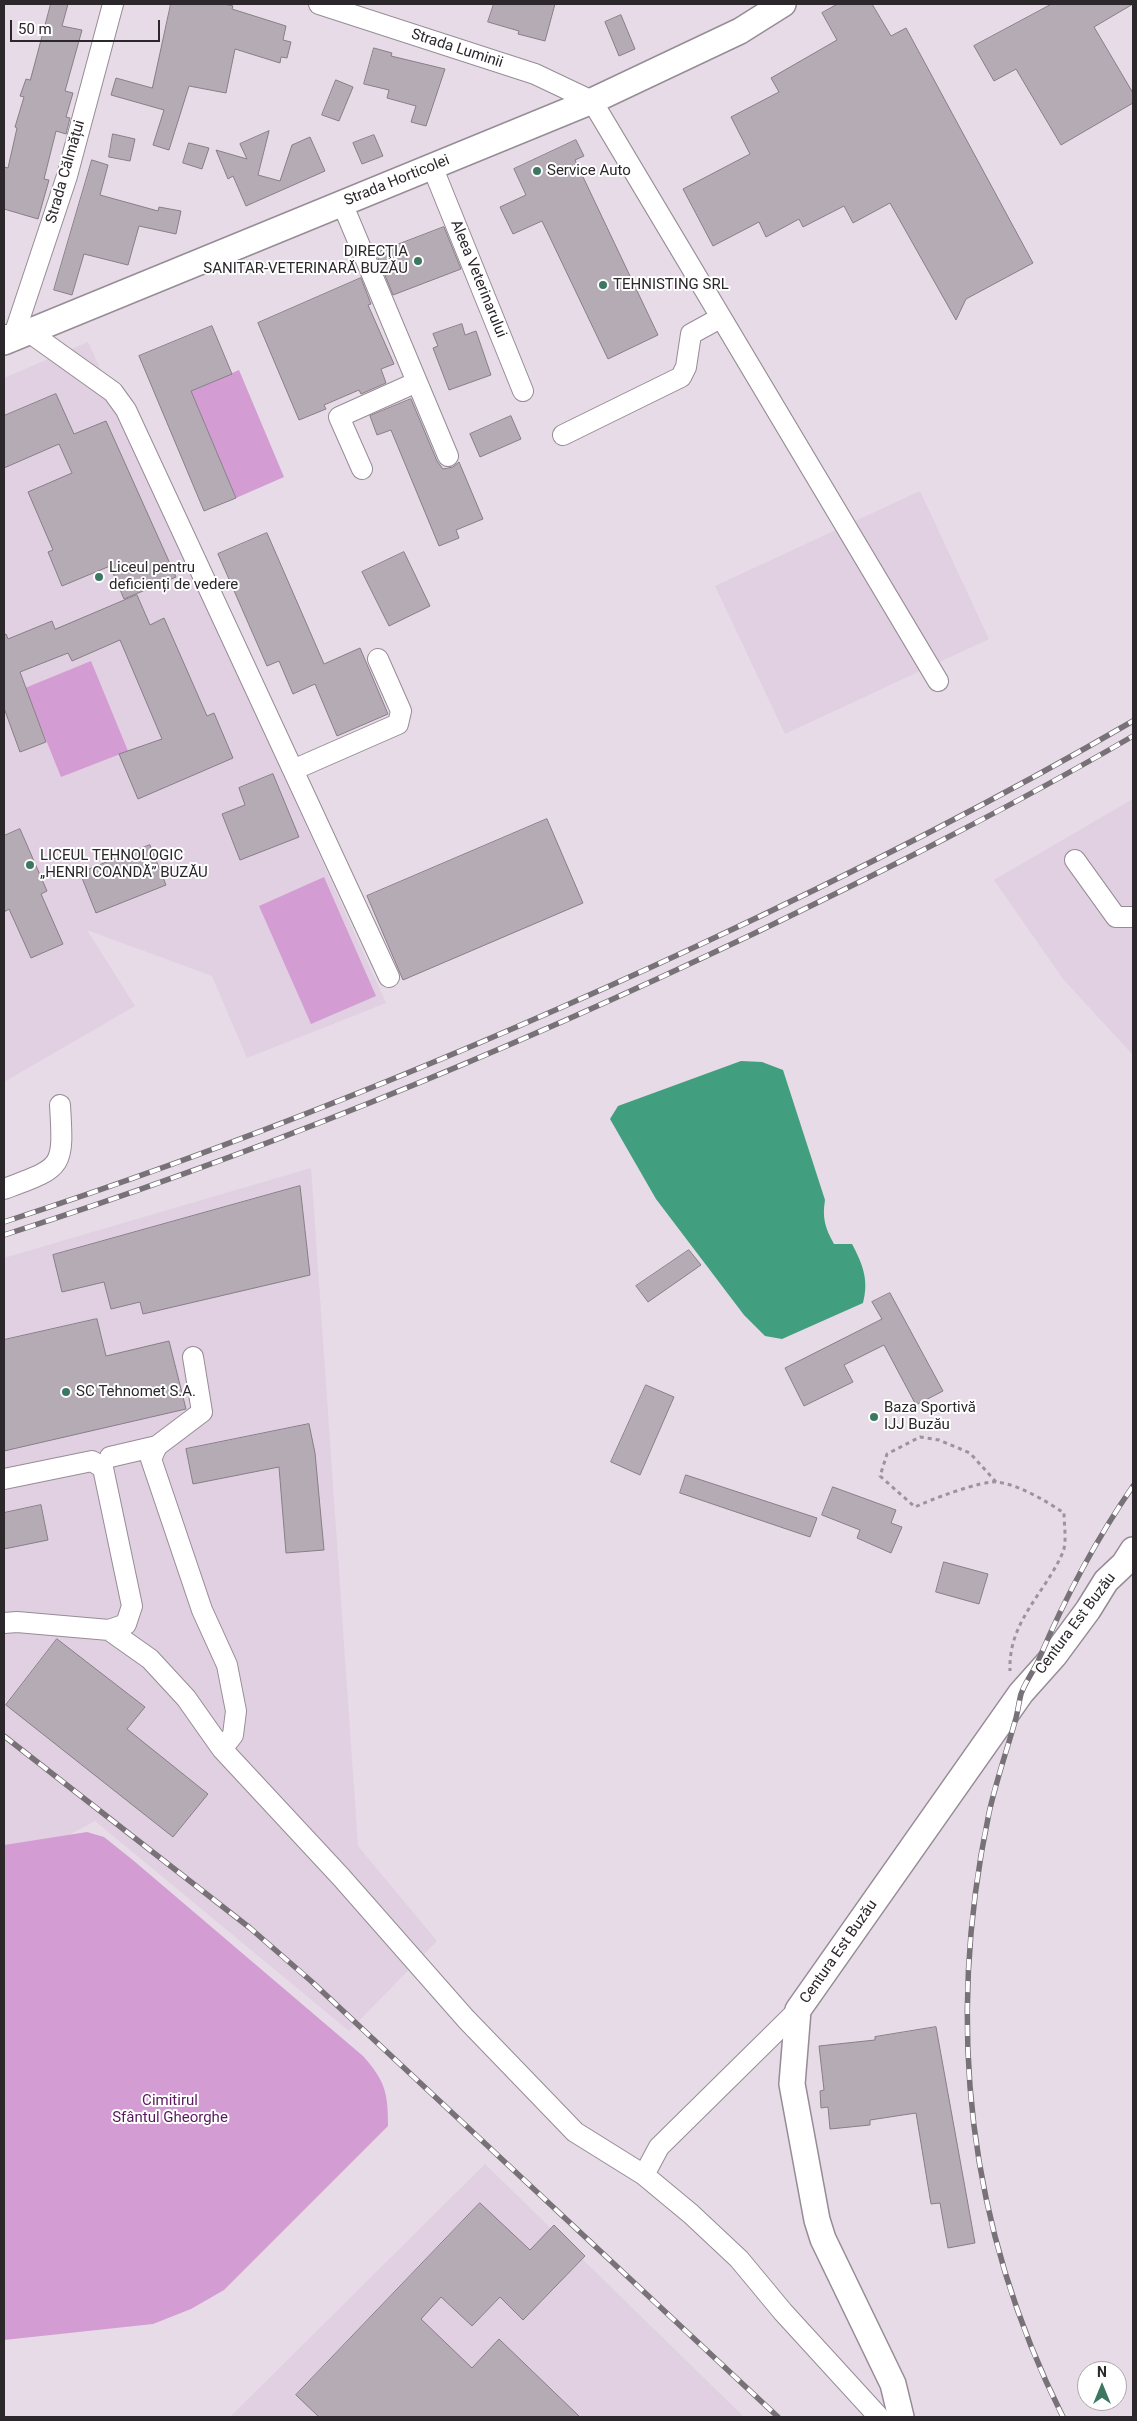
<!DOCTYPE html>
<meta charset="utf-8">
<style>
body{margin:0}
#map{position:relative;width:1137px;height:2421px;overflow:hidden;background:#e6dbe6;font-family:Roboto,sans-serif}
canvas{display:block}
.frame{position:absolute;inset:0;border:5px solid #2b272b;pointer-events:none}
.north{position:absolute;left:1077px;top:2361px;width:50px;height:50px;box-sizing:border-box;background:#fff;border:1px solid #aaa9aa;border-radius:50%;rotate:0deg;font-size:14px;font-weight:700;line-height:20px;text-align:center;color:#2b272b}
.north::after{content:'';display:block;margin:auto;width:18px;height:22px;background:#3b7761;clip-path:polygon(50% 0,100% 100%,50% 72%,0 100%)}
.scale{position:absolute;left:10px;top:20px;width:150px;height:22px;box-sizing:border-box;border:2px solid #2b272b;border-top:0;padding-left:6px;font-size:15px;line-height:18px;white-space:nowrap;color:#2b272b;-webkit-text-stroke:4px #fff;paint-order:stroke}
</style>
<div id="map">
<canvas width="1137" height="2421"></canvas>
<div class="frame"></div>
<div class="north">N</div>
<div class="scale">50 m</div>
</div>
<script>
const g = document.querySelector('canvas').getContext('2d');
g.lineJoin = 'round';
function paint(path, color) { g.fillStyle = color; g.fill(path, 'evenodd'); }
function strokePath(path, color, width, dash) { g.strokeStyle = color; g.lineWidth = width; g.lineCap = dash ? 'butt' : 'round'; g.setLineDash(dash || []); g.stroke(path); }
function write(font, color, halo, rows, align = 'center') {
  g.font = font + ' Roboto,sans-serif'; g.lineWidth = 4; g.setLineDash([]); g.textBaseline = 'middle'; g.strokeStyle = halo; g.fillStyle = color; for (const [text, x, y, turn = 0] of rows) {
    g.save(); g.translate(x, y); g.rotate((+turn || 0) * Math.PI / 180); g.textAlign = isNaN(turn) ? turn : align; if (halo) g.strokeText(text, 0, 0); g.fillText(text, 0, 0); g.restore();
  }
}
paint(new Path2D(`
 M88 342 386 1003 247 1058 212 976 87 930 135 1006 4 1082V378Z
 M920 491 989 639 785 734 715 586Z
 M1133 799V1055L1063 979 994 880Z
 M311 1168 358 1846 437 1941 349 2031 95 1821 67 1836 4 1845V1258Z
 M485 2164 744 2417H230Z`), '#e1d0e1');
paint(new Path2D(`
 M239 370 284 477 236 498 191 391Z
 M91 661 128 751 61 777 25 688Z
 M324 877 376 996 311 1024 259 906Z
 M87 1832 104 1837 134 1861 363 2056C385 2081 388 2092 388 2126L224 2290 191 2309 153 2324 4 2340V1845Z`), '#d39dd4');
paint(new Path2D(`
 M741 1061 762 1062 783 1070 825 1200C822 1218 825 1228 834 1244H852C863 1265 869 1280 863 1303L782 1339 765 1336 744 1315 656 1199 610 1119 618 1106Z`), '#419e7e');
const building = new Path2D(`
 M51 4H68L62 26 82 30 65 91 73 93 66 117 70 118 66 134 56 131 44 179 49 180 38 219 4 209V167L8 168 17 128 15 127 24 97 20 96 26 79 30 80Z
 M171 4H224L233 6 232 9 286 26 283 40 291 42 287 58 281 57 280 63 235 49 226 93 189 86 169 150 153 145 164 110 111 95 116 78 152 88Z
 M494 4H555L545 41 518 34 519 31 488 22Z
 M838 4H872L891 36 906 28 1033 263 966 299 956 320 890 203 853 223 844 206 803 227 799 219 766 237 759 222 713 246 683 189 750 154 731 117 779 92 771 78 837 40 822 13Z
 M1052 4H1133L1094 27 1133 93V103L1061 145 1016 69 994 81 974 46Z
 M621 15 635 49 619 56 605 22Z
 M374 48 392 53 391 56 445 69 426 126 411 122 416 106 387 98 389 90 364 84Z
 M336 80 353 87 339 121 322 115Z
 M269 131 258 175 280 181 292 145 310 137 325 171 246 206 233 176 228 179 216 150 247 159 240 144Z
 M113 134 135 139 130 161 109 157Z
 M374 135 383 156 362 164 353 143Z
 M576 140 584 156 575 160 658 335 608 359 542 221 513 234 500 207 526 195 514 169Z
 M189 143 209 148 202 169 183 163Z
 M92 160 108 165 100 195 158 211 159 207 181 211 176 234 139 226 128 265 84 254 72 295 54 290Z
 M444 227 461 269 393 295 376 253Z
 M361 278 371 304 368 305 394 364 381 369 386 383 361 394 359 390 324 405 326 409 299 420 258 323Z
 M462 324 465 335 476 331 491 375 449 390 433 348 438 346 433 334Z
 M212 326 232 374 191 391 236 498 204 511 139 356Z
 M56 394 74 434 106 421 176 577 124 599 110 566 62 586 48 552 53 550 28 492 72 473 59 444 4 468V416Z
 M411 399 437 461 443 469 453 467 459 462 483 519 456 530 459 538 439 546 391 430 377 435 370 416Z
 M511 416 521 439 480 457 470 434Z
 M267 533 324 664 360 648 388 714 337 736 315 684 293 694 279 661 267 666 218 554Z
 M404 552 430 606 389 626 362 572Z
 M137 595 150 625 164 618 207 716 214 713 233 758 138 799 119 754 162 739 120 640 72 661 68 653 20 672 46 742 20 752 4 708V635L6 634 8 639 52 621 55 629Z
 M273 774 299 837 240 860 222 814 245 805 239 788Z
 M547 819 583 903 403 980 367 896Z
 M20 829 47 891 41 894 63 944 31 958 9 909 4 912V836Z
 M150 845 166 885 96 913 80 873Z
 M300 1186 310 1275 143 1314 140 1302 111 1309 104 1282 62 1292 53 1255Z
 M689 1250 701 1265 648 1302 636 1286Z
 M890 1293 943 1391 916 1405 884 1345 844 1365 853 1382 804 1406 785 1368 882 1319 872 1302Z
 M97 1319 106 1356 169 1341 186 1409 4 1451V1340Z
 M646 1385 674 1397 640 1475 611 1462Z
 M309 1424 315 1453 324 1550 286 1553 279 1467 193 1484 186 1449Z
 M686 1475 817 1518 810 1537 680 1493Z
 M833 1487 896 1510 891 1523 902 1527 891 1553 857 1538 860 1530 822 1515Z
 M41 1505 48 1540 4 1549V1513Z
 M944 1562 988 1574 979 1604 936 1592Z
 M57 1639 145 1707 127 1729 208 1794 173 1837 6 1705Z
 M936 2027 975 2243 948 2248 940 2203 931 2204 916 2113 870 2120V2125L830 2129 828 2107 821 2108 820 2091 824 2090 819 2046 875 2040V2037Z
 M480 2203 530 2250 554 2225 585 2256 523 2320 500 2297 472 2326 441 2297 421 2319 472 2368 499 2339 580 2417H319L296 2395Z`);
paint(building, '#b5abb5');
strokePath(building, '#887e88', 1);
const minor = new Path2D(`
 M319 4 535 74 592 101 938 681
 M432 166 523 391
 M342 203 448 456
 M29 332 113 392 126 410 389 977
 M6 335 13 338 67 176 113 4
 M563 435 681 377 686 367 691 334 720 318
 M362 469 339 417 417 382
 M293 770 398 724 401 711 378 659
 M1075 860 1116 917H1133
 M4 1189C63 1167 64 1169 60 1105
 M157 1446 151 1459 202 1610 227 1665 236 1711 233 1735 222 1749
 M110 1457 157 1446 202 1412 193 1357
 M4 1479 92 1461 103 1468 132 1606 126 1624 109 1630
 M4 1623 17 1622 109 1630 150 1659 186 1698 222 1749 341 1877 466 2019 575 2132 644 2175 691 2214 739 2259 783 2312 879 2417
 M644 2175 659 2147 798 2010`);
const major = new Path2D(`
 M4 342 592 101 740 31 783 4
 M901 2417 893 2384 823 2239 817 2220 792 2084 798 2010 1021 1693 1054 1656 1088 1610 1106 1581 1124 1564 1133 1550`);
strokePath(minor, '#968c96', 22);
strokePath(major, '#968c96', 28);
strokePath(new Path2D(`
 M996 1482 970 1453 939 1440 920 1437 887 1454 880 1476 915 1507C929 1500 983 1480 997 1482 1020 1485 1046 1501 1064 1513 1064 1524 1067 1542 1063 1552 1045 1594 1008 1621 1010 1671`), '#9c949c', 3, [4, 4]);
strokePath(minor, '#fff', 20);
strokePath(major, '#fff', 25);
const rail = new Path2D(`
 M4 1222C241 1145 471 1051 697 946 845 877 992 803 1133 721
 M4 1235C261 1153 510 1050 753 934 881 872 1010 808 1133 736
 M4 1736 250 1928 311 1981 778 2417
 M1063 2417C967 2225 945 2023 989 1813 996 1781 1007 1750 1016 1718 1018 1710 1019 1702 1021 1694 1025 1682 1034 1671 1039 1659 1065 1598 1095 1541 1133 1486`);
strokePath(rail, '#787278', 5.5);
strokePath(rail, '#fff', 4, [11]);
for (const [x, y, r, color] of [
 [537,171,5,"#3b7761"],
 [418,261,5,"#3b7761"],
 [603,285,5,"#3b7761"],
 [99,577,5,"#3b7761"],
 [30,865,5,"#3b7761"],
 [66,1392,5,"#3b7761"],
 [874,1417,5,"#3b7761"]
]) { const dot = new Path2D(); dot.arc(x, y, r, 0, 2 * Math.PI); g.fillStyle = color; g.fill(dot); strokePath(dot, '#fff', 2); }
write('15px', '#2b272b', '#fff', [
 ["Strada Luminii",457,49,18],
 ["Strada Călmățui",66,172,-74],
 ["Strada Horticolei",397,181,-22],
 ["Aleea Veterinarului",478,279,68],
 ["Centura Est Buzău",1076,1624,-53],
 ["Centura Est Buzău",839,1952,-55]
]);
write('15px', '#2b272b', '#fff', [
 ["Service Auto",547,171],
 ["DIRECŢIA",408,252,"right"],
 ["SANITAR-VETERINARĂ BUZĂU",408,269,"right"],
 ["TEHNISTING SRL",613,285],
 ["Liceul pentru",109,568],
 ["deficienți de vedere",109,585],
 ["LICEUL TEHNOLOGIC",40,856],
 ["„HENRI COANDĂ” BUZĂU",40,873],
 ["SC Tehnomet S.A.",76,1392],
 ["Baza Sportivă",884,1408],
 ["IJJ Buzău",884,1425]
], 'left');
write('15px', '#5a185e', '#fff', [
 ["Cimitirul",170,2101],
 ["Sfântul Gheorghe",170,2118]
]);
</script>
